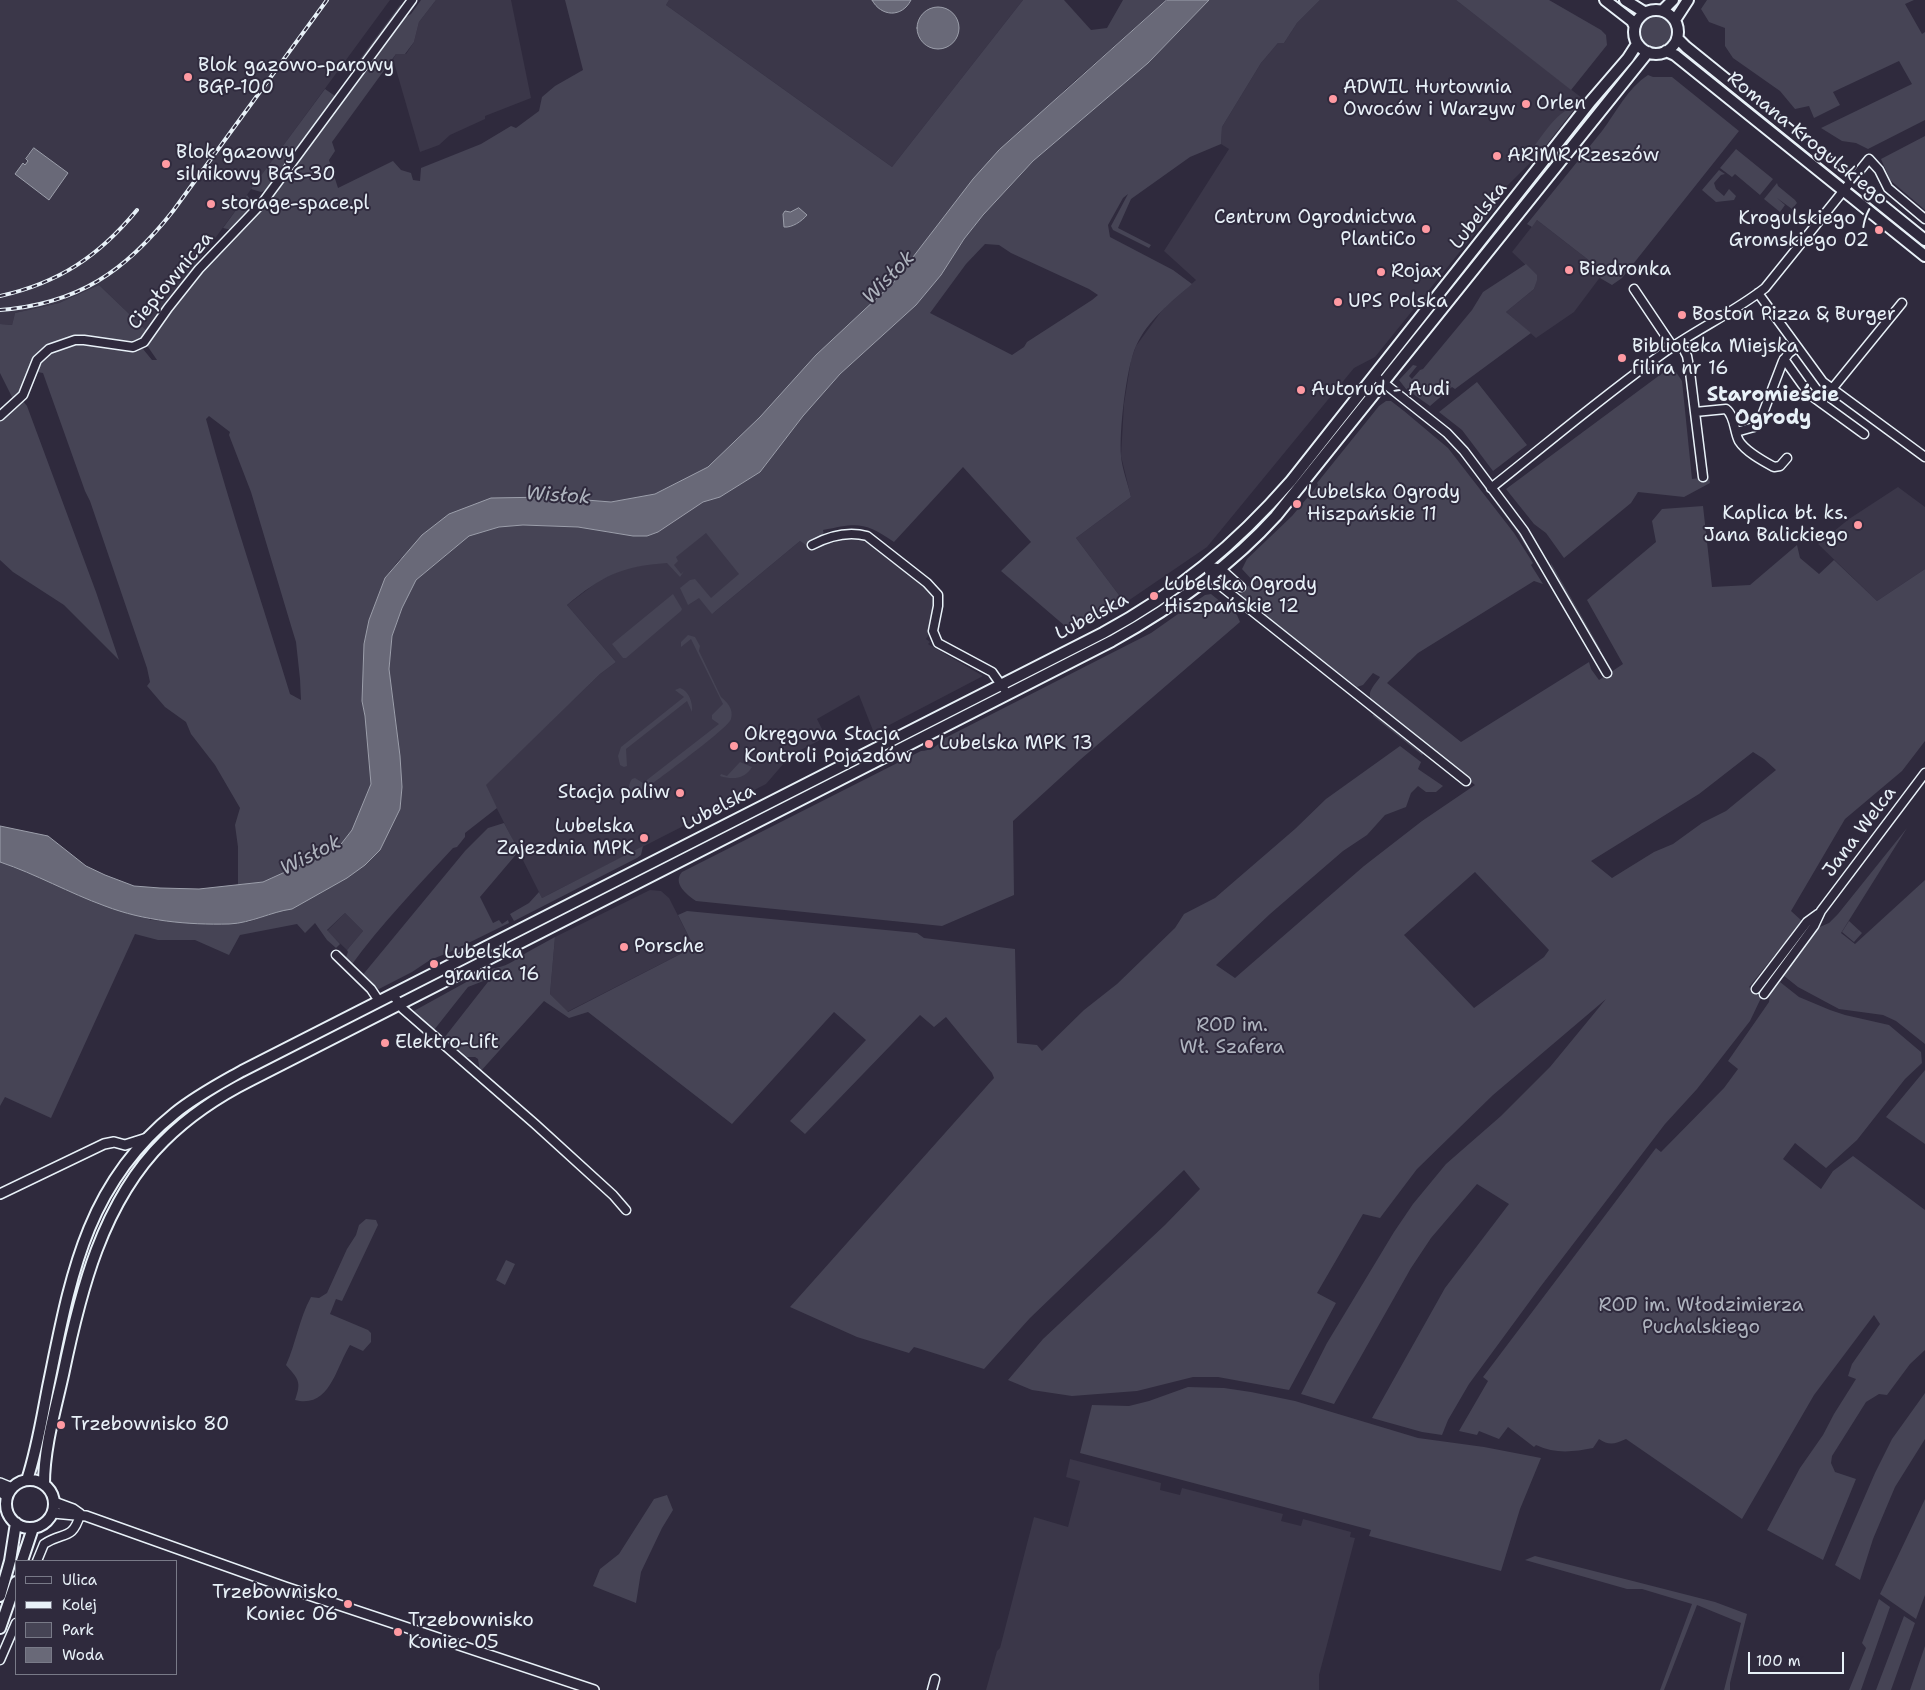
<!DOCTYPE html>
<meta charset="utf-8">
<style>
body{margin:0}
#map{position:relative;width:1925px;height:1690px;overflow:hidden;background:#2f2a3d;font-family:"Shantell Sans",sans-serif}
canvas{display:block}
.legend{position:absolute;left:15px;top:1560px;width:162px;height:115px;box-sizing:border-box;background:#2f2a3d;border:1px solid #797a88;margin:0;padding:6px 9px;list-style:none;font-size:15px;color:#e8f1f8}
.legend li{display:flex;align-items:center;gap:10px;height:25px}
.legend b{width:25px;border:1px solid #797a88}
.scale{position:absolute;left:1748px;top:1652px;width:96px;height:22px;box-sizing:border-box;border:2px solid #e8f1f8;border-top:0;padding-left:6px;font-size:15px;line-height:18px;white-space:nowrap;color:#e8f1f8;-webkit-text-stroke:4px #2f2a3d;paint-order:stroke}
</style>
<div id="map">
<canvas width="1925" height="1690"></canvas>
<ul class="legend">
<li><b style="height:6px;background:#2f2a3d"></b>Ulica</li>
<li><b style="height:6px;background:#e8f1f8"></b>Kolej</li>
<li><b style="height:14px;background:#464455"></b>Park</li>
<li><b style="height:14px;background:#696978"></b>Woda</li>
</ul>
<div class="scale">100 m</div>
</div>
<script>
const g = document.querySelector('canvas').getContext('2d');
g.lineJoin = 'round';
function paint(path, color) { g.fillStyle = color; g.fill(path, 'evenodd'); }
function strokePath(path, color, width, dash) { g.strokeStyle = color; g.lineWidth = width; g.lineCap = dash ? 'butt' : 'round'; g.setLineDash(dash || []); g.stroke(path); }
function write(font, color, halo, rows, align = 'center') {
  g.font = font + ' "Shantell Sans",sans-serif'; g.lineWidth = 4; g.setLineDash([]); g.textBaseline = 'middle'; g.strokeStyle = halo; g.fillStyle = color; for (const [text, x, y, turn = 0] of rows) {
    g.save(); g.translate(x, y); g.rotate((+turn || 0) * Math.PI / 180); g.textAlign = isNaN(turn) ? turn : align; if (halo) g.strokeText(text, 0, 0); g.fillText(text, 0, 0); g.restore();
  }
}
paint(new Path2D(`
 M0 0H390L147 331 99 285 59 303 15 313 12 325 0 324Z
 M436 0H511L531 98 485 116V119L450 135 439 145 420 152 393 59 396 54H406L414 42 419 22Z
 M669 0H1023L892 167 666 5Z
 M1320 0H1456L1582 98 1540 153 1506 187 1499 196 1496 207 1375 357 1354 368 1207 547 1125 603 1076 538 1131 497 1121 456 1124 404 1131 360 1136 346 1163 309 1196 280 1164 251 1229 149 1221 144 1222 127 1261 63 1278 43H1284L1297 23Z
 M1537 220 1604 272 1574 312 1536 338 1506 312 1534 289 1535 286 1536 275 1512 252Z
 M1898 487 1925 507V569L1877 601 1818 544 1849 519Z
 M707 529 750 576 712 614 800 541 807 546 853 538 865 541 925 588 932 596 934 607 928 627 929 635 926 639 930 642 928 644 983 676 874 733 859 695 817 719 826 737 791 755 766 784 542 898 485 785 600 674 616 662 567 605 600 580 624 569 643 565Z
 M650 890 661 891 669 898 694 947 567 1012 550 994 555 937Z
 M345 913 363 931 347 950 327 931Z
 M1070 1459 1161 1483 1160 1490 1180 1495 1182 1488 1283 1514 1281 1521 1301 1526 1303 1519 1351 1532 1350 1537 1355 1538 1319 1675V1690H986L997 1651 1000 1648 1034 1517 1068 1527 1080 1481 1066 1477Z`), '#3b3749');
paint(new Path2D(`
 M421 0H436L419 22 414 42 405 54H396L332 142 335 151 329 160 338 188 393 161 401 170 411 173 413 180 420 181 421 168 481 144 511 126 516 128 539 111 542 97 555 86 583 70 565 0H669L666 5 892 167 1023 0H1064L1091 30 1107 28 1123 0H1167L1068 87 973 179 893 283 816 355 760 417 708 467 655 494 611 502 549 497 400 559 385 578 369 620 364 644 362 701 365 716 371 784 352 830 338 848 263 882 238 885V847L235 825 240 808 215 765 191 734 186 722 165 707 147 686 150 682 147 668 90 501 85 491 43 373 37 372 46 355 78 342 128 350 143 349 152 360H157L146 344C161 324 175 303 190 285 211 259 236 235 260 212L401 20 411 14ZM209 416 230 432 229 435 251 492 292 629 296 642 300 679 301 700 290 694C262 602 231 511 206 419Z
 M1209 0H1320L1297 23 1284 43H1278L1261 63 1222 127 1221 144 1190 157 1131 199 1118 228 1151 245 1149 248 1113 230 1111 226 1128 194 1123 198 1108 225 1110 237 1173 270 1192 284C1171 302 1147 321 1136 346 1126 368 1119 432 1121 456 1122 469 1128 484 1131 497L1076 538 1125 603 1065 626 1001 571 1031 542 963 467 894 542C864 521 857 523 823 530L824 535 809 543 810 546H807L800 541 712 614 699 598 688 605 680 588 690 580 695 579 711 598 739 574 706 533 676 557 678 561 674 565 681 574 684 571 680 577 667 563C622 566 602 576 567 605L616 662 600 674 486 785 497 808 465 833V837L457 847 453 848C418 886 381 924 350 967L346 957 348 952 347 950 363 931 345 913 327 930 340 944 336 948 327 940 315 923 305 933 297 924 240 935 229 955 195 940H158L135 934 51 1118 5 1097 0 1106V862L30 872 62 888 151 920 229 924 248 922 283 910 292 909 400 809 402 787 400 756 389 669 392 636 402 608 416 580 469 536 499 527 523 525 578 527 633 536H647L658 532 703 502 720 497 760 472 803 416 840 374 916 305 941 275 964 239 983 215 1033 161 1148 63ZM985 244 999 245 1011 253 1089 289 1098 295 1092 300 1027 342 1024 347 1012 355 930 313 966 264Z
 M1456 0H1549L1601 30 1606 35 1607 45 1571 90Z
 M1707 0H1914L1905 4 1922 34 1925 32V120L1868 149 1856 143 1842 141 1821 128 1912 84 1899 61 1833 92 1840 105 1814 118 1809 106 1795 109 1780 91 1733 58 1725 46V28L1709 22 1701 9Z
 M400 5 402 7 356 68 355 66Z
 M1641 32a15 15 0 1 1 30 0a15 15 0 1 1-30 0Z
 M1648 75 1653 77H1672L1739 131 1622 278 1612 285 1600 278 1604 272 1537 220 1532 227 1527 224C1552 193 1577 162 1602 131 1617 111 1627 89 1648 75Z
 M325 89 335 96 265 191 261 192 251 189Z
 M1576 107 1540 153 1534 152V146C1545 133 1557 110 1576 107Z
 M1925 136V210L1890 180 1881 159Z
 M1736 149 1773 179 1760 195 1735 174 1732 177 1720 168Z
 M1719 170 1725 174 1721 175 1714 183 1716 189 1724 196 1729 189 1736 196 1734 200 1716 202 1702 190Z
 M1777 183 1778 186 1795 200 1797 203 1792 209 1777 198 1785 205 1780 212 1764 199Z
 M247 195 254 205 232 230 223 228Z
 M1526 264 1537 275V280L1534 289 1506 312 1531 333 1455 389 1452 387 1430 406 1406 389 1399 380 1413 365 1417 366 1409 376 1412 379 1420 370 1423 369 1472 310 1483 292Z
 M99 285 147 331 138 343 85 336 73 337 49 345 42 351 21 391 13 399 0 373V324L12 325 15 313 59 303Z
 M1672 366 1682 381 1692 479 1709 477 1710 483 1684 497 1638 492 1631 503 1564 558 1546 533 1534 524 1506 489Z
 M1477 382 1527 445 1493 471 1462 430 1439 412Z
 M23 401 27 406 96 592 119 660 64 605 13 572 0 560V421Z
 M1386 401H1391L1404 411 1448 448 1514 533 1533 563 1531 565 1543 584 1534 581 1418 653 1387 683 1461 742 1589 662 1591 669 1599 680 1623 664 1587 600 1656 542 1652 521 1662 509 1703 506 1712 587 1750 585 1797 545 1800 558 1819 574 1834 560 1877 601 1925 569V741L1902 771 1845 819 1791 911 1802 921 1749 987 1761 998 1750 1021 1697 1089 1665 1124 1541 1286 1469 1384 1448 1420 1442 1435 1422 1432 1372 1418 1445 1288 1509 1204 1477 1184 1431 1238 1411 1268 1334 1404 1301 1394 1327 1343 1394 1232 1413 1204 1446 1164 1501 1116 1550 1067 1606 999 1493 1095 1417 1169 1380 1218 1363 1214 1317 1293 1336 1303 1289 1390 1218 1377H1193L1137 1391 1072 1396 1032 1390 1008 1380 1043 1339 1165 1225 1200 1189 1184 1170 1030 1318 984 1369 921 1349 914 1347 909 1353 857 1337 790 1307 994 1078 992 1073 946 1017 934 1027 920 1015 805 1134 790 1121 866 1040 834 1012 732 1124 588 1012 569 1018 544 1001 480 1072 478 1059 475 1057H467L444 1038 491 978 468 987 434 1030 412 1012 490 969C506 967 514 961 526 953 536 947 546 942 555 937L550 994 568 1012 694 947 678 915 687 911 917 933 924 938 1015 949 1017 1043 1037 1045 1042 1051 1084 1010 1117 984 1175 928 1184 914 1215 898 1295 829 1326 799 1400 746 1421 762 1418 769 1443 786 1436 792H1426L1418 786 1411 793 1406 807 1385 815 1367 835 1343 851 1270 914 1216 965 1235 978 1364 866 1422 821 1475 785 1372 702C1366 692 1374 686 1380 677L1373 673 1363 685 1357 687 1239 596 1253 581 1242 569 1247 559 1292 516 1318 485 1317 483 1379 406ZM1753 752 1764 759 1776 770 1726 811 1702 823 1673 844 1654 852 1612 878 1591 861 1699 794ZM1475 872 1549 950 1544 957 1474 1008 1404 935Z
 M1482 481 1534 552 1530 554 1517 532 1480 482Z
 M1551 563 1601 650 1599 651 1552 571Z
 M673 594 682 609 681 611 626 658H623L612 644Z
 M1211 594 1237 615 1240 622 1081 759 1013 821 1014 895 942 926 696 901C687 895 672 883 682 872L921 751C930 751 938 746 943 739L1151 633 1205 595Z
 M688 635 695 637 700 646 699 651 721 697C727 702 734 709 731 719 729 728 650 785 636 796H633C627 792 628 785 632 779L635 778 643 783 719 724 712 719V715L723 704 691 639 681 647V642Z
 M680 688C689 691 693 703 692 712L687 701 626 749 627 766 624 767 620 765 618 756 621 747 684 697 675 690Z
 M1374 713 1424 753 1422 755 1373 716Z
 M740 762 752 767C745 779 733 780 720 776L721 774 727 776Z
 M504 823 519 851 480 897 493 923 499 920 502 924 508 920 509 923 450 952 430 960 412 972 377 990 361 977 465 851 488 828Z
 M1907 828 1841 933 1855 944 1925 880V1044L1896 1021 1883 1015 1839 1009 1798 987 1783 975 1815 929 1829 923 1838 914Z
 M643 846 641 855 637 858 514 921 510 914 529 903 539 892 542 898Z
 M1849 921 1862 933 1854 942 1842 932Z
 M1780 982 1799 997 1830 1010 1845 1015 1889 1025 1921 1052 1922 1063 1905 1079 1857 1140 1826 1168 1795 1143 1783 1159 1821 1189 1833 1171 1853 1156 1925 1210V1350L1910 1364 1887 1395 1879 1394 1866 1402 1832 1456 1831 1463 1835 1472 1856 1479 1823 1560 1767 1530 1800 1468 1823 1435 1834 1414 1856 1379 1848 1376 1852 1364 1880 1324 1874 1315 1814 1395 1742 1519 1626 1439C1615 1444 1609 1446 1599 1439L1593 1448C1573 1452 1555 1454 1536 1445L1534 1447 1508 1427 1499 1439 1479 1431 1477 1435 1459 1431 1488 1381 1483 1377 1656 1148 1661 1152 1724 1088 1738 1069 1728 1061 1769 1002 1770 994Z
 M1925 1070V1144L1886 1117Z
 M366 1219 376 1220 378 1225 342 1301 336 1299 330 1314 368 1330 371 1333V1342L363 1351 350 1345C336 1367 330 1409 295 1400 302 1381 298 1379 286 1365 296 1343 299 1319 311 1297L319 1298 327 1293 347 1249 356 1235 359 1225Z
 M506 1260 515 1264 505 1285 496 1280Z
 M1188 1387 1224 1388 1251 1392 1295 1401 1418 1438 1484 1447 1541 1458 1520 1509 1501 1571 1369 1536 1371 1530 1080 1453 1092 1405 1129 1406 1149 1401Z
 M1925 1393V1439L1895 1487 1873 1539 1860 1580 1835 1565 1875 1473 1892 1439Z
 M667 1495 673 1510 662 1528 641 1572 636 1603 593 1586 600 1569 619 1554 654 1499Z
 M1925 1499V1595L1916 1619 1880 1594Z
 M1535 1556 1715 1602 1747 1614 1730 1683V1690H1724L1741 1623 1697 1605 1664 1690H1660L1692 1604 1642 1589H1627L1525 1560Z
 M1879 1599 1890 1607 1861 1690H1849L1866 1648 1862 1643Z
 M1904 1616 1915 1623 1891 1690H1876Z
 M1925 1646V1690H1910Z`), '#464455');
const water = new Path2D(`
 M872 0H911C902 18 881 17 872 0Z
 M1167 0H1209L1148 63 1033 161 983 215 964 239 941 275 916 305 840 374 803 416 760 472 720 497 703 502 658 532 647 536H633L578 527 523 525 499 527 469 536 416 580 402 608 392 636 389 669 400 756 402 787 400 809 380 850 365 865 347 878 292 909C270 912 252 923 229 924 188 925 144 921 105 906 69 893 36 874 0 862V826L48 836 86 866 105 875 134 886 160 888 199 889 263 882 338 848 352 830 371 784 365 716 362 701 364 644 369 620 385 578 422 535 449 514 491 498 549 497 611 502 655 494 708 467 760 417 816 355 893 283 973 179 999 150Z
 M917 28a21 21 0 1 1 42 0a21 21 0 1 1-42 0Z
 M34 148 68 173 49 200 15 174 23 163 25 165 28 161 26 159Z
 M799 208 807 215C802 221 792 228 784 227L783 214 785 211 790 212Z`);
paint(water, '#696978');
strokePath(water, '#9c9fab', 1);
const minor = new Path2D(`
 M1634 289 1673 347
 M1758 293 1823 382 1925 457
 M1680 342 1687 356 1690 372 1703 477
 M1784 359 1809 394 1864 434
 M1375 376 1447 433 1464 451 1524 531 1607 673
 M1832 389 1902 303
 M1695 412 1726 409C1735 416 1734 432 1739 441 1746 452 1763 461 1774 467L1780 466 1787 458
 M0 416 23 395 37 360 49 349 75 340H84L133 347 144 342 168 308 199 269 263 202 412 0
 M1736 432 1754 427 1760 421 1783 361 1789 353 1797 347
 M1491 488C1548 443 1603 396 1662 354 1695 330 1733 313 1765 288L1869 159 1879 170 1888 188 1925 219
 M812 545C829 536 848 531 867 536L927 583 938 595V606L933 631 938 643 992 672 1004 689
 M1207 566 1211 577 1222 587 1466 781
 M1207 566 1221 569 1241 587
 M336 955 371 989 379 1001
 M1756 989 1807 922 1818 914
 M1764 994 1814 926 1821 911 1925 773
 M391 995C398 998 398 1004 403 1009L535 1124 613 1195 626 1210
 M37 1561 44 1544C64 1531 72 1541 80 1515
 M0 1660 16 1623
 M932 1690 935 1679`);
const tertiary = new Path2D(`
 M0 1194 104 1144 114 1142 125 1145 147 1138
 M0 1483 12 1488
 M0 1492 7 1496
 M54 1502 73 1509 80 1514
 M53 1513 86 1516 285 1587 594 1690`);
const secondary = new Path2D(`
 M1605 0 1632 21 1634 25
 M1625 0 1644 12
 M1634 32a22 22 0 1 1 44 0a22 22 0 1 1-44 0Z
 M1663 10 1673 0
 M1675 20 1688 0
 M1677 38 1686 47 1925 240
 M1666 51 1675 55 1925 256
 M6 1504a24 24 0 1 1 48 0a24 24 0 1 1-48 0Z
 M27 1480C37 1450 42 1418 48 1387 70 1281 84 1186 175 1113 196 1096 219 1084 242 1071L1103 633C1177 593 1235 545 1291 481L1591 101 1628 58 1637 44
 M44 1484C44 1448 55 1411 63 1375 80 1293 102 1202 164 1141 189 1116 219 1096 251 1080L1112 641C1173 607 1229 568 1276 516L1648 52
 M22 1561 33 1528
 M0 1596 10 1561 16 1523
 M0 1628 16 1582`);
strokePath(minor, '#e8f1f8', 11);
strokePath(tertiary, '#e8f1f8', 12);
strokePath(secondary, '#e8f1f8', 14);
strokePath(minor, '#2f2a3d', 8);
strokePath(tertiary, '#2f2a3d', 9);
strokePath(secondary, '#2f2a3d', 10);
const rail = new Path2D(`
 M0 296C59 283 99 256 137 210
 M0 310C78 304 126 271 173 211L327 0`);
strokePath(rail, '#e8f1f8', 4);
strokePath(rail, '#2f2a3d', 2, [5.5]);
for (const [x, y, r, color] of [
 [188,77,5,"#ff9aa2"],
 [1333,99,5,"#ff9aa2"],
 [1526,104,5,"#ff9aa2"],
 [1497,156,5,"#ff9aa2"],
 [166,164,5,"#ff9aa2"],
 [211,204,5,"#ff9aa2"],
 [1426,229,5,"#ff9aa2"],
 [1879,230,5,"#ff9aa2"],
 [1569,270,5,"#ff9aa2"],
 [1381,272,5,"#ff9aa2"],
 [1338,302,5,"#ff9aa2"],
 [1682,315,5,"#ff9aa2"],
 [1622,358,5,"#ff9aa2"],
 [1301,390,5,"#ff9aa2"],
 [1297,504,5,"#ff9aa2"],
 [1858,525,5,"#ff9aa2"],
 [1154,596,5,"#ff9aa2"],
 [929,744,5,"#ff9aa2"],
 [734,746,5,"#ff9aa2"],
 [680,793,5,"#ff9aa2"],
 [644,838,5,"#ff9aa2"],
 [624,947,5,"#ff9aa2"],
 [434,964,5,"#ff9aa2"],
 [385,1043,5,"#ff9aa2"],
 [61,1425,5,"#ff9aa2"],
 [348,1604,5,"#ff9aa2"],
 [398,1632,5,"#ff9aa2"]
]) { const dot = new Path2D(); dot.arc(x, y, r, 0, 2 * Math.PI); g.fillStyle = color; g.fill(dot); strokePath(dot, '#2f2a3d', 2); }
write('19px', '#e8f1f8', '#2f2a3d', [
 ["Blok gazowo-parowy",198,66],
 ["BGP-100",198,88],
 ["ADWIL Hurtownia",1343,88],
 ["Owoców i Warzyw",1343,110],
 ["Orlen",1536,104],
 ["Blok gazowy",176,153],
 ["silnikowy BGS-30",176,175],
 ["ARiMR Rzeszów",1507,156],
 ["storage-space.pl",221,204],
 ["Centrum Ogrodnictwa",1416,218,"right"],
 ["PlantiCo",1416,240,"right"],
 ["Krogulskiego /",1869,219,"right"],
 ["Gromskiego 02",1869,241,"right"],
 ["Biedronka",1579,270],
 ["Rojax",1391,272],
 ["UPS Polska",1348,302],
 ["Boston Pizza & Burger",1692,315],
 ["Biblioteka Miejska",1632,347],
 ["filira nr 16",1632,369],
 ["Autorud - Audi",1311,390],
 ["Lubelska Ogrody",1307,493],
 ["Hiszpańskie 11",1307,515],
 ["Kaplica bł. ks.",1848,514,"right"],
 ["Jana Balickiego",1848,536,"right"],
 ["Lubelska Ogrody",1164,585],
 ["Hiszpańskie 12",1164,607],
 ["Okręgowa Stacja",744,735],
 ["Kontroli Pojazdów",744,757],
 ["Lubelska MPK 13",939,744],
 ["Stacja paliw",670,793,"right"],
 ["Lubelska",634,827,"right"],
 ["Zajezdnia MPK",634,849,"right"],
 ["Porsche",634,947],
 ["Lubelska",444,953],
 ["granica 16",444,975],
 ["Elektro-Lift",395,1043],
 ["Trzebownisko 80",71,1425],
 ["Trzebownisko",338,1593,"right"],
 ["Koniec 06",338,1615,"right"],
 ["Trzebownisko",408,1621],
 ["Koniec 05",408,1643]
], 'left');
write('19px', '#e8f1f8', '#2f2a3d', [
 ["Romana Krogulskiego",1807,139,39],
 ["Lubelska",1479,216,-52],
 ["Ciepłownicza",171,281,-50],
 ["Lubelska",1092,617,-28],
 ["Lubelska",719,808,-27],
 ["Jana Welca",1860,832,-53]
]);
write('19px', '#afb4bf', '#2f2a3d', [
 ["ROD im.",1232,1026],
 ["Wł. Szafera",1232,1048],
 ["ROD im. Włodzimierza",1701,1306],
 ["Puchalskiego",1701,1328]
]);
write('italic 20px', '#afb4be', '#2f2a3d', [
 ["Wisłok",889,278,-46],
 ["Wisłok",558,496,4],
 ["Wisłok",311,856,-27]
]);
write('bold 20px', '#e8f1f8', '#2f2a3d', [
 ["Staromieście",1773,396],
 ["Ogrody",1773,419]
]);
</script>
